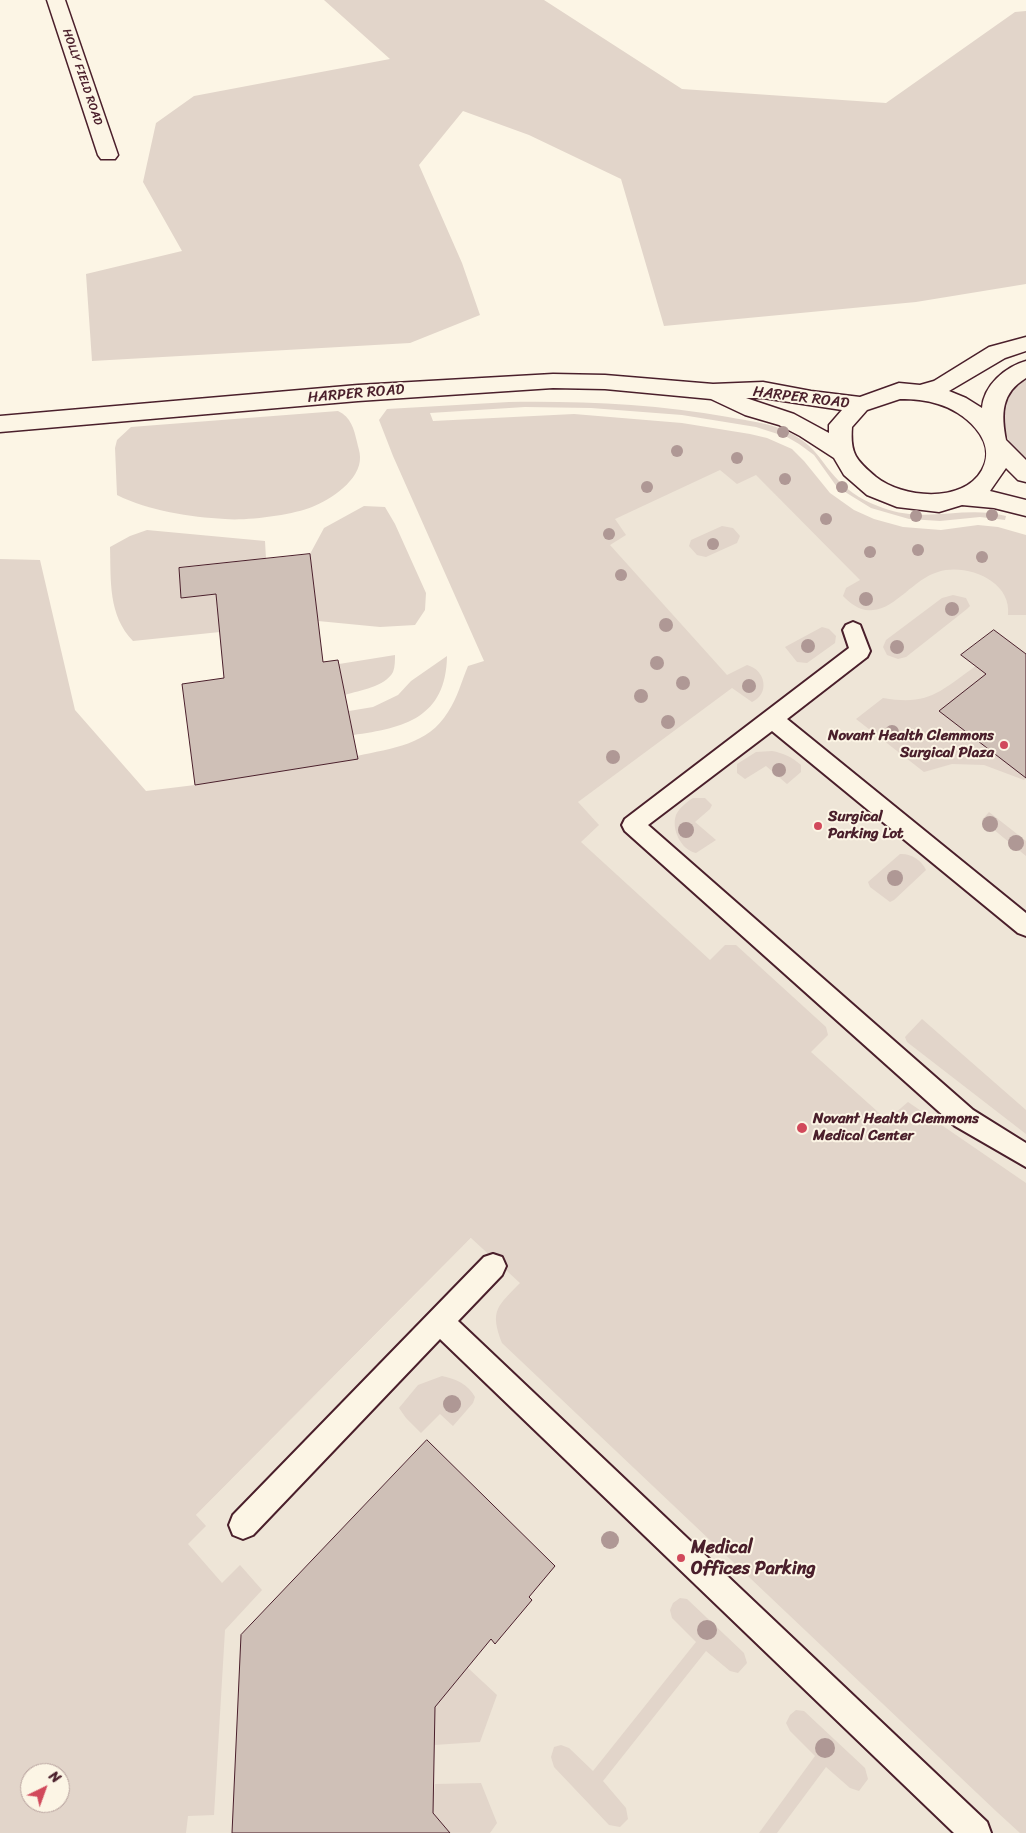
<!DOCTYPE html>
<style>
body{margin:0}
#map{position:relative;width:1026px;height:1833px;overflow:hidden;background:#fcf5e5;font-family:Sriracha,sans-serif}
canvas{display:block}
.north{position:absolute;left:20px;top:1763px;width:50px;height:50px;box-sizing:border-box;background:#fcf5e5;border:1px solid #b59f9b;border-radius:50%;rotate:42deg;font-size:14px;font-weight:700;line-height:20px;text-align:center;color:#4a1f2b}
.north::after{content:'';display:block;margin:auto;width:18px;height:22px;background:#d1495b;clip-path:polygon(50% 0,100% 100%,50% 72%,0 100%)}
</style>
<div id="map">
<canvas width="1026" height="1833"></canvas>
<div class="north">N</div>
</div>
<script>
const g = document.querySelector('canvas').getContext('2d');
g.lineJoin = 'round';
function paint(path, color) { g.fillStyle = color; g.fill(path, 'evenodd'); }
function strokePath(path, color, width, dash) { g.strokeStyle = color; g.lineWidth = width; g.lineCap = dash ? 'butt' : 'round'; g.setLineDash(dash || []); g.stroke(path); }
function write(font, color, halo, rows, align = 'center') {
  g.font = font + ' Sriracha,sans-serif'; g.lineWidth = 4; g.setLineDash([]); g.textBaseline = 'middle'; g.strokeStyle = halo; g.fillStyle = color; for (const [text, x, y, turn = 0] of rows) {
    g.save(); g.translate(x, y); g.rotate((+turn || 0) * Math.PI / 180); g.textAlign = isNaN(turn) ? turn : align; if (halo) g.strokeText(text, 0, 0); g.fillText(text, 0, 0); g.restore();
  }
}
paint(new Path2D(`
 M686 454 766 472 858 516 918 535 1026 540V1833H155L174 1537 505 1204 560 896 577 530Z`), '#eee5d7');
paint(new Path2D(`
 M324 0H544L682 89 886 103 1015 12 1026 11V284L916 302 664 326 621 179 529 135 463 111 419 165 462 263 480 315 410 343 92 361 86 274 182 251 143 182 156 123 194 96 390 59Z
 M1026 377V465C999 433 992 407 1026 377Z
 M509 402C582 401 655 404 728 417 749 421 771 423 790 433 817 447 819 460 838 480 850 493 866 502 883 508 927 524 963 505 1006 516L1005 520 980 517 940 521 909 519 871 508 837 487 814 455 799 444 787 437 756 427 682 415 591 408 525 407 430 413 433 421 574 414 682 423 750 434 767 438 792 449 804 461 830 493 854 510 874 519 903 527 941 530 978 525 998 527 1026 535V615H1008C1012 580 965 563 938 572 915 578 895 609 873 610 861 612 851 604 843 596L846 588 860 580 756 475 737 484 720 470 615 519 626 535 610 545 727 675 747 665C766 670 770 694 752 702L732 688 578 802 599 825 581 842 710 960 725 945H736L826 1027 828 1035 811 1052 887 1120 908 1102 1026 1183V1833H1020L997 1812 502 1343C489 1310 498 1306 520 1283L471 1238 196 1515 206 1526 188 1544 222 1583 240 1565 262 1590 225 1630 214 1815 188 1816 186 1833H0V559L40 560 75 710 146 791 195 785 357 759V756C392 748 428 745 448 712 457 699 462 680 468 666L484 661 393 456 379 420 387 409ZM30 1773H60V1803H30Z
 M338 411C351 417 354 429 357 442 358 447 360 452 360 457 361 480 330 500 312 507 293 515 246 521 225 519 190 517 149 511 117 495L115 448 117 440 131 427Z
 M364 506 385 507 395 524 426 593 425 610 415 625 380 627 318 621 310 554 324 528Z
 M722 526 733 528 740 536 737 543 706 557 697 555 689 546 691 540Z
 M147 530 265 541 266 559 179 568 181 598 216 594 220 632 133 641C108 615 111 581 110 547L130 536Z
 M953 595 966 598 970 606 967 609 906 657 898 659 887 655 883 647 886 640 942 598Z
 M822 627 829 629 836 636 835 643 807 663 797 662 785 647Z
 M395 655C395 660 395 667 393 672 385 687 360 690 345 695L339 664Z
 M447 656C446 718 404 728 353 735L349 711 373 707 398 695 411 681Z
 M976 666 986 674 939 711 1026 778 1024 780 984 765 952 764 924 772 856 719 883 698C930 706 940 691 976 666Z
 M772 751C783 753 792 757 801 765V772L787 784 766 766 745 779 737 773V764L756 752Z
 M693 798H705L712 805 710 809 695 822 716 840 696 853C681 850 671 829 676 815 679 808 687 802 693 798Z
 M989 812 1026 841V856L982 820Z
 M900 854C910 853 922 860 926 870L894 900 890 902 870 887 868 882Z
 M922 1019 1026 1110V1134L907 1042 905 1037Z
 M442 1376C456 1379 468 1384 475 1397L473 1403 453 1426 440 1414 421 1433 406 1418 399 1408 418 1385Z
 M680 1598 687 1599 744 1653 747 1663 738 1673 730 1671 706 1651 603 1781 626 1808 628 1819 620 1827 609 1825 554 1767 551 1757 554 1747 561 1745 569 1748 593 1771 696 1642 672 1618 670 1610 673 1603Z
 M468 1668 497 1695 480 1742 434 1745 435 1724 429 1714Z
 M796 1710 804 1711 865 1768 868 1779 859 1791 850 1788 826 1767 777 1833H759L815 1756 790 1731 786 1723 790 1715Z
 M481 1783 497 1823 490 1833H450L430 1810 429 1794 434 1793 435 1784Z`), '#e2d5ca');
const building = new Path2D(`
 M310 554 323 662 338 660 358 759 195 785 182 684 224 678 216 594 181 598 179 568Z
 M994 630 1026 654V778L939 711 986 674 961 655Z
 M427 1440 555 1566 529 1597 532 1600 495 1644 491 1639 435 1707 433 1813 450 1833H232L241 1635Z`);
paint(building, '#cfc0b7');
strokePath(building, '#4a1f2b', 1);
const lane = new Path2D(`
 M853 622 860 625 870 651 867 657 787 719 1026 913V936L1018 933 772 731 648 825 973 1110 1026 1143V1167L955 1126 625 831 622 825 625 819 849 648 843 630 846 625Z
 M493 1254 502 1257 506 1266 502 1275 458 1321 987 1822 991 1833H954L440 1339 253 1535 243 1539 233 1535 229 1525 233 1515 484 1257Z`);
const street = new Path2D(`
 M47 0H65L118 155 115 159H101L98 155Z`);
const secondary = new Path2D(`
 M1026 337V351L1005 358 949 391 966 398 982 408C984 385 1005 367 1026 361V378C1001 393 1001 414 1006 440L1026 460V482L1018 480 1006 468 990 491 1026 500V516L994 508 962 505 939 512 897 507 867 495 844 475 834 458 800 436 779 425 745 415 711 399 605 389 553 388 358 401 0 432V416L358 385 553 374 605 375 713 384 763 382 811 391 860 397 899 383 920 385 934 381 989 347ZM746 398H763L842 410 829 425V433L794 414ZM900 399C913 399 926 400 938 404 963 411 999 440 982 470 963 504 902 498 876 477 856 460 850 454 852 427L867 410Z`);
strokePath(lane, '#4a1f2b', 4);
strokePath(street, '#4a1f2b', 3);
strokePath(secondary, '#4a1f2b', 3);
paint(lane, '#fcf5e5');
paint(street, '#fcf5e5');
paint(secondary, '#fcf5e5');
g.fillStyle = '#af9895';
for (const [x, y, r] of [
 [783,432,6],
 [677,451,6],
 [737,458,6],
 [785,479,6],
 [647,487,6],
 [842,487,6],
 [992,515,6],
 [916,516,6],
 [826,519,6],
 [609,534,6],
 [713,544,6],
 [918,550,6],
 [870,552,6],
 [982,557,6],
 [621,575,6],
 [866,599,7],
 [952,609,7],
 [666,625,7],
 [808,646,7],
 [897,647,7],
 [657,663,7],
 [683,683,7],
 [749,686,7],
 [641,696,7],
 [668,722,7],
 [892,732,7],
 [613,757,7],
 [779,770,7],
 [990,824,8],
 [686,830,8],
 [1016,843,8],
 [895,878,8],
 [452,1404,9],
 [610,1540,9],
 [707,1630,10],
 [825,1748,10]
]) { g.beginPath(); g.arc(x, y, r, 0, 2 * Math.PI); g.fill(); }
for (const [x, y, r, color] of [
 [1004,745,5,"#d1495b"],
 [818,826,5,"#d1495b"],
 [802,1128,6,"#d1495b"],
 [681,1558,5,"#d1495b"]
]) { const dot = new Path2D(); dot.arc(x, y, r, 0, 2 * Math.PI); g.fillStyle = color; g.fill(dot); strokePath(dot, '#fcf5e5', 2); }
write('12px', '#4a1f2b', '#fcf5e5', [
 ["HOLLY FIELD ROAD",82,77,71]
]);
write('15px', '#4a1f2b', '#fcf5e5', [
 ["HARPER ROAD",356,394,-5],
 ["HARPER ROAD",801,398,7]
]);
write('bold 15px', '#4a1f2b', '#fcf5e5', [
 ["Novant Health Clemmons",994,736,"right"],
 ["Surgical Plaza",994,753,"right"],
 ["Surgical",828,817],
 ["Parking Lot",828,834],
 ["Novant Health Clemmons",813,1119],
 ["Medical Center",813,1136]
], 'left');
write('bold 18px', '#4a1f2b', '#fcf5e5', [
 ["Medical",691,1548],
 ["Offices Parking",691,1569]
], 'left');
</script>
